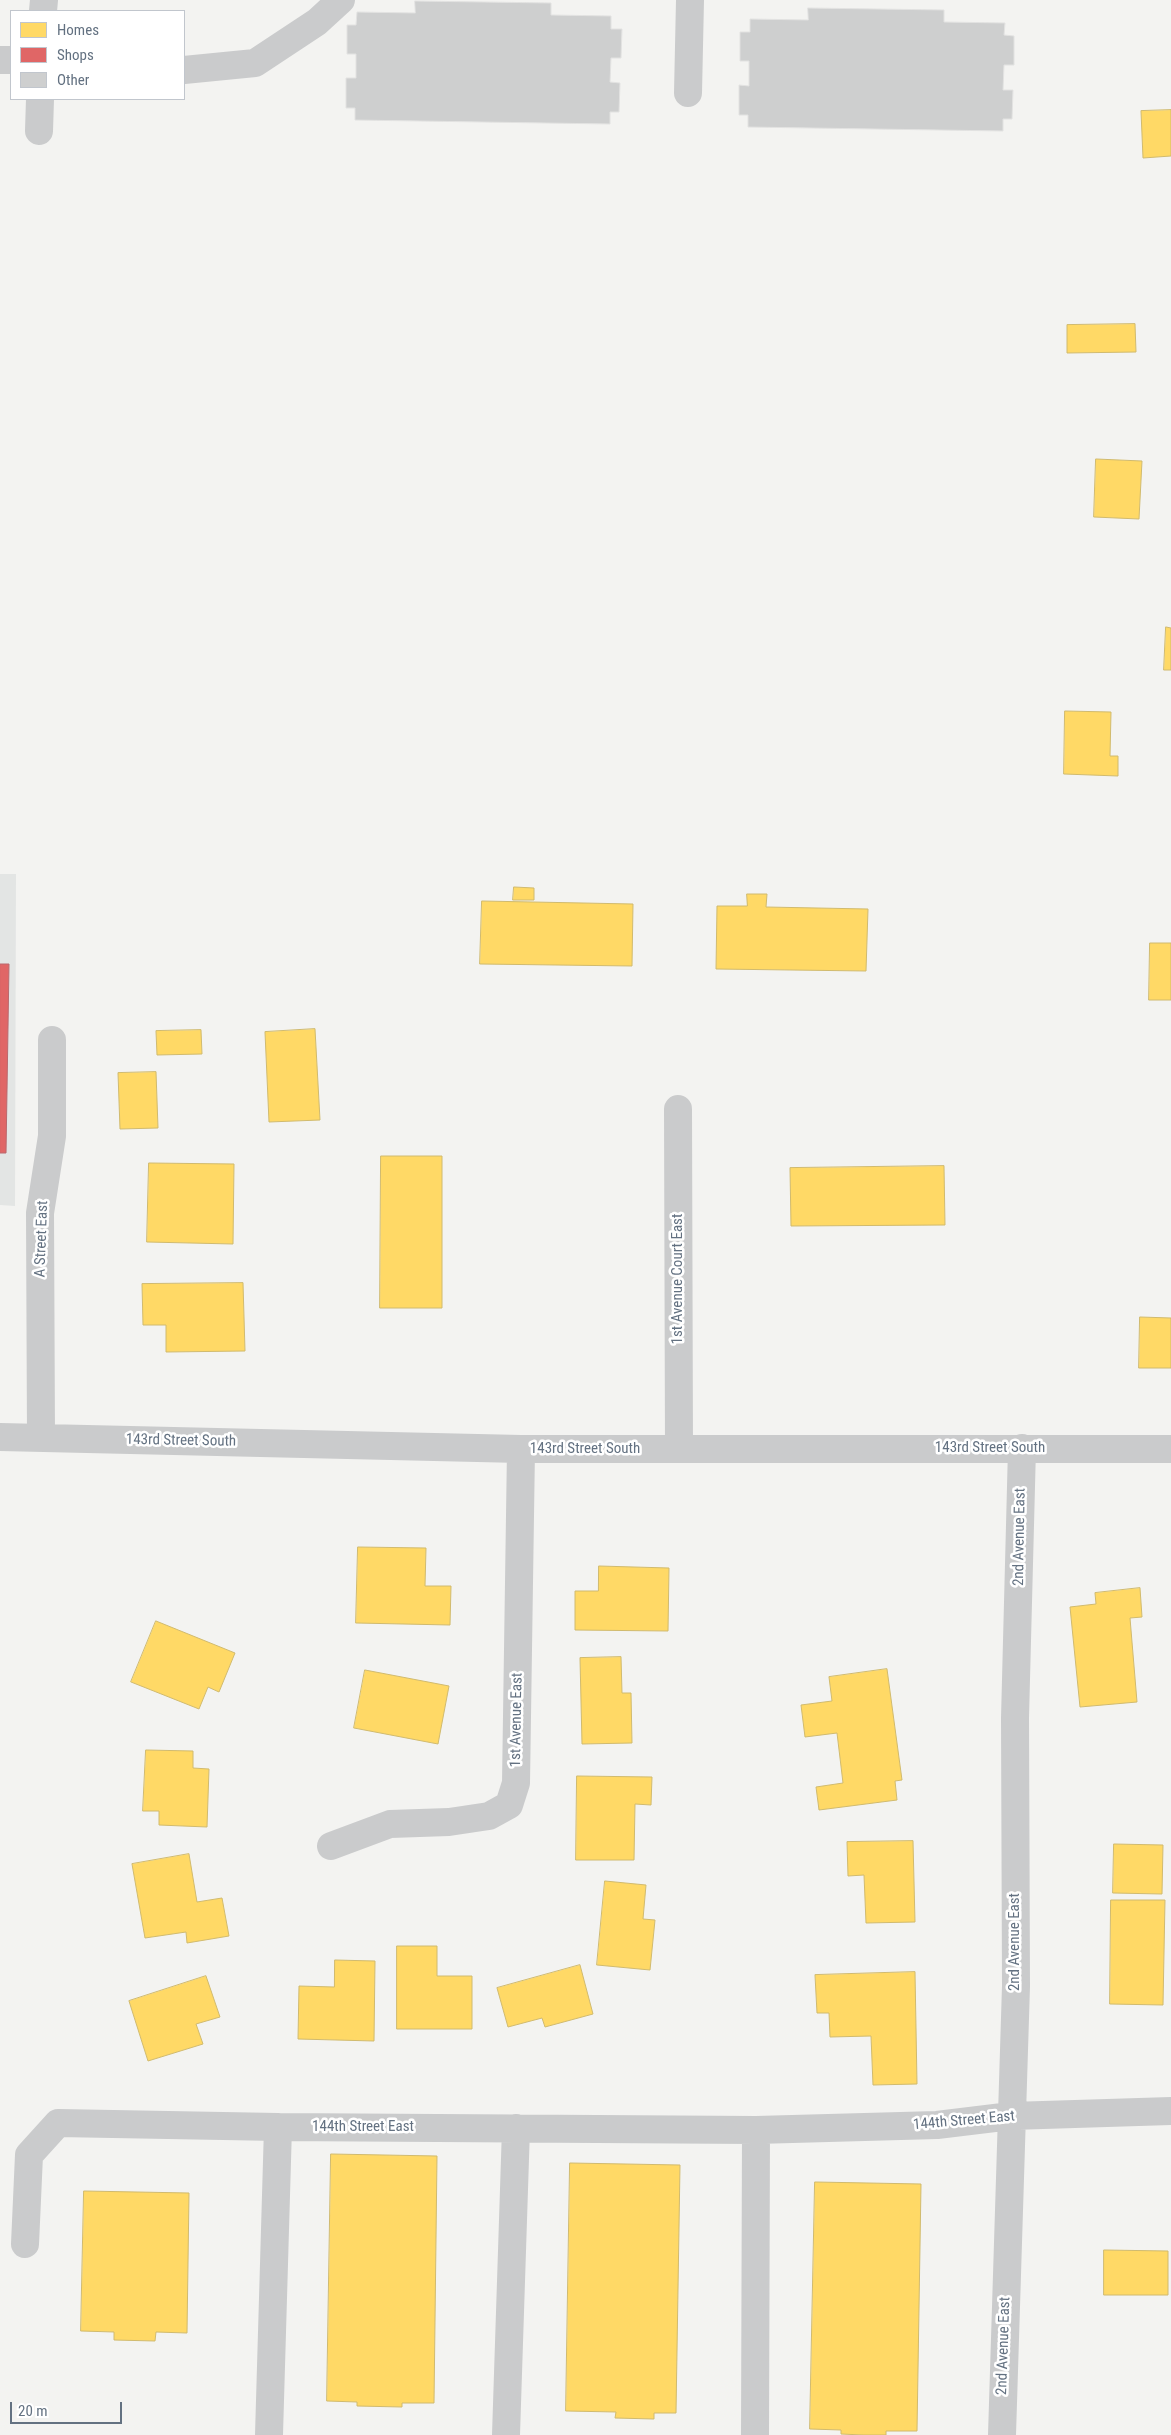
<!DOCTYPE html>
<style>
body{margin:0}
#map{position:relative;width:1171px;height:2435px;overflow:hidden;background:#f3f3f1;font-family:"Roboto Condensed",sans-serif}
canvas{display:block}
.legend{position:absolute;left:10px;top:10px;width:175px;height:90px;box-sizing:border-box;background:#fff;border:1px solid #c1c6cd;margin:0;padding:6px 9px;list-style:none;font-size:15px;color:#637181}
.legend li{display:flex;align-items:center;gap:10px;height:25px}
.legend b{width:25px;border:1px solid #c1c6cd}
.scale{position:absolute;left:10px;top:2402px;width:112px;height:22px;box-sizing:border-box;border:2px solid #637181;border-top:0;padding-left:6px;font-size:15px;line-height:18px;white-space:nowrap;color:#637181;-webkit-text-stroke:4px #fff;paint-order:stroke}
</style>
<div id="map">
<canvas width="1171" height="2435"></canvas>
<ul class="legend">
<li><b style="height:14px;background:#ffd966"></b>Homes</li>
<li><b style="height:14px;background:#e06666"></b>Shops</li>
<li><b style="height:14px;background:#cecfcf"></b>Other</li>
</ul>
<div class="scale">20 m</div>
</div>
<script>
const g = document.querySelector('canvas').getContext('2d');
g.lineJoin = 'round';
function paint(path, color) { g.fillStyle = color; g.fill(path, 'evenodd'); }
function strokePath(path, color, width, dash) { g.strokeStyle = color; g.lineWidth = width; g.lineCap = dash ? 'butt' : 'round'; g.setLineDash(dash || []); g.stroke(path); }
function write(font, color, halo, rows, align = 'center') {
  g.font = font + ' "Roboto Condensed",sans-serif'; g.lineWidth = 5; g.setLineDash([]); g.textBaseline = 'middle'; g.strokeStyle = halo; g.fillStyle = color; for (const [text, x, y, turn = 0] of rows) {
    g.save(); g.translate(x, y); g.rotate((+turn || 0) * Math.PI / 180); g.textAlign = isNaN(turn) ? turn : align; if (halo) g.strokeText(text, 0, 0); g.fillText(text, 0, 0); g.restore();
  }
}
paint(new Path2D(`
 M0 874H16L15 1206 0 1205Z`), '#e3e5e4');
const homes = new Path2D(`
 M1171 110V156L1143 158 1141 111Z
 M1135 324 1136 352 1067 353V325Z
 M1096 459 1142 461 1139 519 1094 517Z
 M1166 627 1171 628V670H1164Z
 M1065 711 1111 712 1110 756H1118V776L1064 774Z
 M514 887 534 888V900H513Z
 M747 894H767L766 907 868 909 866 971 716 969 717 906H747Z
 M482 901 633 904 632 966 480 964Z
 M1150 943H1171V1000H1149Z
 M315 1029 320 1120 269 1122 265 1032Z
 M201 1030 202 1054 157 1055 156 1031Z
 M156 1072 158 1128 120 1129 118 1073Z
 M381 1156H442V1308H380Z
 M149 1163 234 1164 233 1244 147 1242Z
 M944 1166 945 1225 791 1226 790 1168Z
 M243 1283 245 1351 166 1352V1325H143L142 1284Z
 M1140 1317 1171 1318V1368H1139Z
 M358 1547 426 1548 425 1586H451L450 1625 356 1623Z
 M599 1566 669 1568 668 1631 575 1630V1591H598Z
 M1140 1588 1142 1617 1130 1618 1137 1702 1080 1707 1070 1607 1096 1604 1095 1593Z
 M156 1621 235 1653 219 1692 208 1687 199 1709 131 1682Z
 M621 1657 622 1693H631L632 1743 582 1744 580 1658Z
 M887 1669 902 1780 895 1781 897 1800 819 1810 816 1787 843 1783 837 1733 805 1737 801 1705 832 1701 829 1677Z
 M365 1670 449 1686 438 1744 354 1728Z
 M146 1750 193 1751V1768L209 1769 207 1827 159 1825V1811H143Z
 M577 1776 652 1777 651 1805 635 1804 634 1860H576Z
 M913 1841 915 1922 866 1923 864 1875 848 1876 847 1842Z
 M1114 1844 1163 1845 1162 1894 1113 1893Z
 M189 1854 197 1902 222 1898 229 1936 187 1943 186 1932 145 1938 132 1864Z
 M605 1881 646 1885 643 1919 655 1920 650 1970 597 1965Z
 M1111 1900H1165L1163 2005 1110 2004Z
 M397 1946H437V1976H472V2029H397Z
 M335 1960 375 1961 374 2041 298 2039 299 1986 334 1987Z
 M580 1965 593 2014 545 2027 542 2018 508 2027 497 1988Z
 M915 1972 917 2084 873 2085 871 2036 830 2037 829 2013H817L815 1975Z
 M206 1976 220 2017 196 2024 203 2044 148 2061 129 2001Z
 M331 2154 437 2156 434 2403H402V2407L357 2406V2402L327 2401Z
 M570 2163 680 2165 676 2413H654V2419L615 2418 616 2412 566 2411Z
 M815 2182 921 2184 917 2431H886V2435H863L841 2434V2430L810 2429Z
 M84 2191 189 2193 187 2333 156 2332 155 2341 114 2340V2332L81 2331Z
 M1104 2250 1168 2251V2295H1104Z`);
paint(homes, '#ffd966');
strokePath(homes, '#d0ba6e', 1);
const shops = new Path2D(`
 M0 964H9L6 1153H0Z`);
paint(shops, '#e06666');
strokePath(shops, '#ba696e', 1);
const building = new Path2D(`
 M415 1 551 3V15L611 16V29H622L621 58H611L610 82 620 83 619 112H610V124L355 120V108H346V78H356V54H347V25H356L357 12 415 13Z
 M808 8 944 10V22L1005 23 1004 35 1014 36V65H1004L1003 90H1013L1012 119H1003V131L748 127V115H739V85L749 86V61H740V32H750V19L808 20Z`);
paint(building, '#cecfcf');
strokePath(building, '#e2e2e1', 1);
strokePath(new Path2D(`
 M43 11 44 0
 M0 60H11
 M184 70 255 63 317 22 341 0
 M688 93 690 0
 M39 131 40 99
 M678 1109 679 1449
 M0 1437 521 1449H1171
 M41 1438 40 1213 52 1136V1040
 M331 1846 390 1824 449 1822 489 1816 509 1805 516 1783 521 1449
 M25 2244 29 2155 58 2123 278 2127
 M269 2435 278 2127 756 2130 937 2125 1011 2116 1171 2111
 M506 2435 516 2128
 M755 2435 756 2130
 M1002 2435 1016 1986 1015 1718 1022 1448`), '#cacbcc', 28);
write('15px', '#637181', '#fff', [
 ["A Street East",42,1239,-88],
 ["1st Avenue Court East",678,1279,-90],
 ["143rd Street South",181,1441,1],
 ["143rd Street South",990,1448],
 ["143rd Street South",585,1449],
 ["2nd Avenue East",1020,1537,-89],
 ["1st Avenue East",517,1720,-89],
 ["2nd Avenue East",1015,1942,-90],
 ["144th Street East",964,2121,-5],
 ["144th Street East",363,2127],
 ["2nd Avenue East",1004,2346,-88]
]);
</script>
